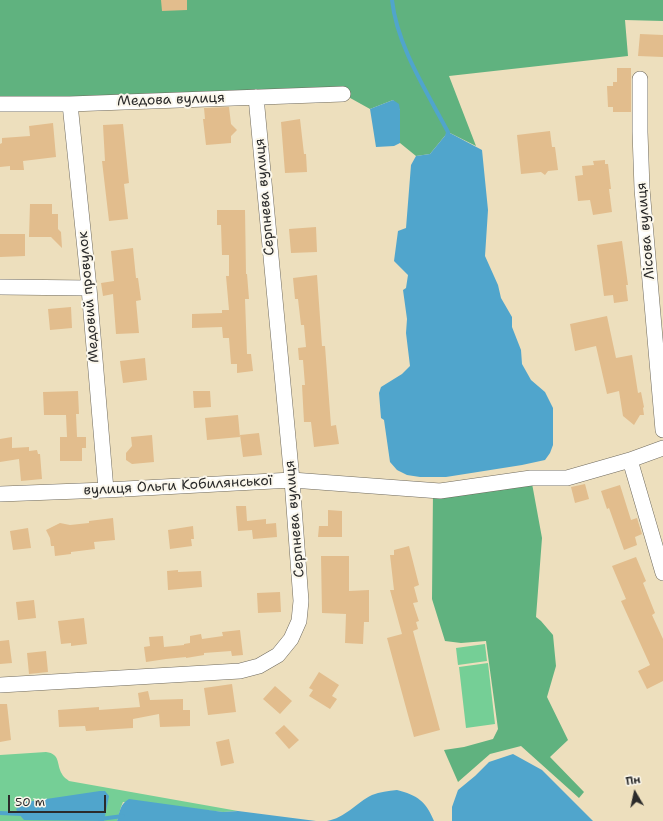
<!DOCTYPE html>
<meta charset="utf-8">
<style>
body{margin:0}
#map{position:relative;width:663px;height:821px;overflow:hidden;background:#eddfbd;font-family:"Shantell Sans",sans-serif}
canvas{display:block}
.north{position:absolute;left:615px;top:773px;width:40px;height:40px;-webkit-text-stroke:3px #fbf7ec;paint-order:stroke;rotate:351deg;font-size:11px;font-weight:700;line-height:16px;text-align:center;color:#2b2b2b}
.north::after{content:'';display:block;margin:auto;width:14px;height:18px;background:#2b2b2b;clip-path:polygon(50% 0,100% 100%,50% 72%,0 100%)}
.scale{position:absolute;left:8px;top:795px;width:98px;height:18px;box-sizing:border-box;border:2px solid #2b2b2b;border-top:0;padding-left:5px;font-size:12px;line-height:14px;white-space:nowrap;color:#2b2b2b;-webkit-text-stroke:3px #fbf7ec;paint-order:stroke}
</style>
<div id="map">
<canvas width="663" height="821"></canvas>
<div class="north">Пн</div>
<div class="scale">50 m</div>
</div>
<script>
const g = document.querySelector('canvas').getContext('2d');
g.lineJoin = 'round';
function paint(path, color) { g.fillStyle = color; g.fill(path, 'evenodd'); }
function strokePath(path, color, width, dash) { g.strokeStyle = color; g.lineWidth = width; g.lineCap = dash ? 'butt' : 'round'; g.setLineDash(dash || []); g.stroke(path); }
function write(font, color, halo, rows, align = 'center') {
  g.font = font + ' "Shantell Sans",sans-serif'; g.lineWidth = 4; g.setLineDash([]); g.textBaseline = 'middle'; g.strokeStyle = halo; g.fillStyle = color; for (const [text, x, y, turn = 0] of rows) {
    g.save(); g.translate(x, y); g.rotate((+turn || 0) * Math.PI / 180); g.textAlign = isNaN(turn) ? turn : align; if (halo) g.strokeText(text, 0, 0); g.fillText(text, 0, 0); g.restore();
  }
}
paint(new Path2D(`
 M485 644 487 661 458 665 456 648Z
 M488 663 495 724 466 728 459 667Z
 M46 752C61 754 56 764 62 774 63 777 67 779 69 781L238 811 223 812 123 802 121 807 117 821H0V755Z`), '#75cf96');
paint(new Path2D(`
 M0 0H663V21L625 20 628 56 449 76 476 146 448 132 430 154 416 156 400 143V110L393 100 370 109 343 94 0 104Z
 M531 478 542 538 536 617 541 621 553 635 556 666 547 697 568 740 550 757 584 792 579 798 521 746 490 754 458 782 444 750 464 747 493 739 498 729 486 641 461 643 445 641 432 599 433 491Z`), '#60b27f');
paint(new Path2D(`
 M393 100 399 104 400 110V143L394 146 376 147 370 109Z
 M448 132 482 150 488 210 485 256 498 285 501 298 512 317V327L521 350 522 364 531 380 545 392 553 408V445L550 453 545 460 522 465 446 477H420L407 475 397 470 390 462 384 420 381 418 379 393 381 387 402 374 410 366 406 333 407 319 403 290 406 288 408 275 394 261 398 231 406 228 411 165 416 156 430 154Z
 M513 754 542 770 593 821H452V807L458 790 475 776 489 762Z
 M397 790C417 795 426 801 434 821H327C345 818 356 803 372 795 380 792 388 791 397 790Z
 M100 791H105L109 796 104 821 24 820 18 813 16 809 26 802Z
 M129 799 223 812 238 811 316 821H117C120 811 120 804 129 799Z`), '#50a5cc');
strokePath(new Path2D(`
 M392 0C397 46 427 92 448 132L447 137
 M0 813 22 814
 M100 819 123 816`), '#50a5cc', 4);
paint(new Path2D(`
 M161 0H187V10L162 11Z
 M640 34 663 35V57L638 56Z
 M617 68H631V112H613V107H608L607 86H613V82H617Z
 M229 107 231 124 237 130 231 136V143L206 145 203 119H205L204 108Z
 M300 119 304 154H306L307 172 285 173 281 122Z
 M53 123 56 157 23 161 24 170H10V166L0 167V144L2 143V138L30 136 29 126Z
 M123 124 129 183 124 184 128 219 109 221 102 161H105L103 125Z
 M550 131 552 147H555L558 170 548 171 545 175 541 172 521 174 517 135Z
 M605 160V164H608L611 189H609L612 212 593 215 590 200 578 201 575 176 583 175 582 166 594 165 593 161Z
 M30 204H52V214H58V229L61 232 62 248 51 237H29Z
 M217 210H245L246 274H247L249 299H245L247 354H251L253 371 237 373V364H231L229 338H223L222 327 192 328V314L222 313V310H229L226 276H229V255H222L221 225H217Z
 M316 227 317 252 291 253 289 229Z
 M0 234H25V256L0 257Z
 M622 241 628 285H626L628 301 614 303 613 295 604 296 597 245Z
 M133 248 136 278H138L141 300 136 301 139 333 116 334 113 294 103 296 101 283 114 281 111 251Z
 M317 275 322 346H325L331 426 336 425 339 444 314 447 311 422H304L302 385H305L303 360H299L298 348 306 347 304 325H301L298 299H295L293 278Z
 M71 307 72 328 50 330 48 309Z
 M607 316 616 358 632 355 638 393 641 392 644 407 643 408 644 415H640L634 425 623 416 619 391 607 394 596 346 575 351 570 324Z
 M145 358 147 380 123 383 120 361Z
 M78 391 79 414H76L77 437H86V448H82V461H60V437H67L66 415H44L43 392Z
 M193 391H210L211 407 194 408Z
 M238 415 240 437 207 440 205 418Z
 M259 433 262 455 243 457 240 435Z
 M152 435 154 462 132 464 126 460V453L132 446 131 437Z
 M12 437V448L29 447V451L37 450 38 454H40L42 479 21 481 19 459 0 462V439Z
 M585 484 589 499 575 503 571 487Z
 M620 485 631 520 637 518 642 534 635 537 637 545 624 550 609 508 607 509 601 491Z
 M236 506H246L247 521 266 519V524L276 523 277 537 253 539 252 530 238 531Z
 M328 510 342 511V537H318L319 526H328Z
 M113 518 115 540 94 542 95 549 71 552V554L55 556 54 546H51L50 538 46 530 60 523 70 525 89 523V521Z
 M193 526 194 539H191L192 546 170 549 168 530Z
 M28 528 31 548 13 550 10 531Z
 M409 546 419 585 414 587 418 602 413 603 419 621 416 622 418 629 413 631 440 730 414 737 387 638 402 634 390 590H394L390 555H394V550Z
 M321 556H349V591L369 590V622H364L363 644 345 643 346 614 322 613Z
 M636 557 646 581 643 583 655 613 652 615 663 639V681L647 689 638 671 650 665 621 601 626 599 612 566Z
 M178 570V572L201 571 202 587 168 590 167 571Z
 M280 592 281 612 258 613 257 593Z
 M34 600 36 618 18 620 16 602Z
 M84 618 87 644 71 646V643L61 644 58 621Z
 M240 630 243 655 232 656 231 651 204 653V655L186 658V657L166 659 146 662 144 647 150 646 149 637 163 636 164 647 184 645V644L190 643V636L201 634 202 639 223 636 222 632Z
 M9 640 12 663 0 664V641Z
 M46 651 48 672 29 674 27 653Z
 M319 672 339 685 332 696 337 699 330 709 309 696 313 690 309 688Z
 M232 684 236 712 208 715 204 688Z
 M275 686 292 701 280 714 263 699Z
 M148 691 150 700 183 699V710H190V726L160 727 159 714 133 719V728L86 731 85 726 59 727 58 710 99 707V710L140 707 138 693Z
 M0 704H7L11 740 0 742Z
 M284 725 299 740 289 749 275 733Z
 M229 739 234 763 221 766 216 742Z`), '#e2bd8d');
const minor = new Path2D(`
 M640 79V132L642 189 663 430
 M0 104H70L343 94
 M70 104 89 288 106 490
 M0 287 89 288
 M630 460 663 573
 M0 494 106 490 292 480 440 491 531 478H567L630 460 663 448
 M0 685 240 671 259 666 278 655 291 639 299 621 301 601 292 480 256 97`);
strokePath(minor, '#6f6a5e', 16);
strokePath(minor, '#fff', 15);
write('14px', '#2b2b2b', '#fbf7ec', [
 ["Медова вулиця",171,100,-2],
 ["Серпнева вулиця",265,197,-95],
 ["Лісова вулиця",646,231,-95],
 ["Медовий провулок",89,297,-95],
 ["вулиця Ольги Кобилянської",178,486,-3],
 ["Серпнева вулиця",295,519,-95]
]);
</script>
